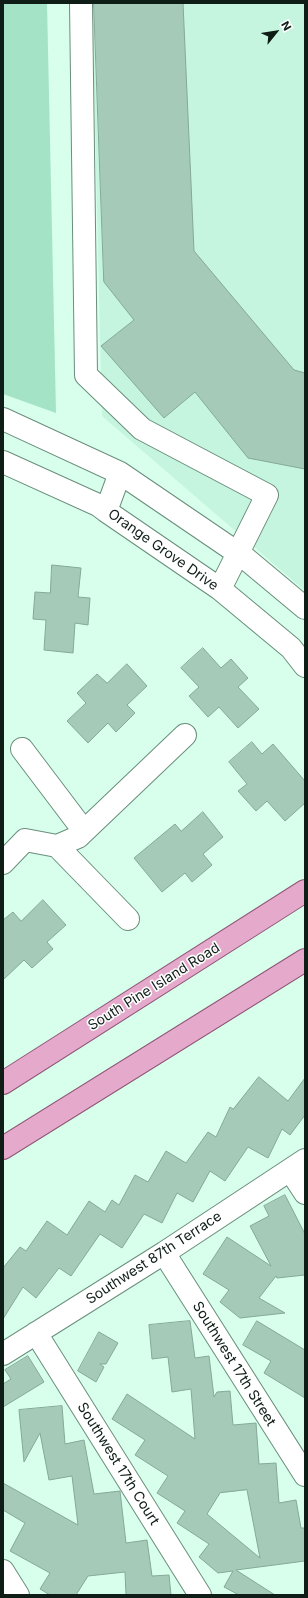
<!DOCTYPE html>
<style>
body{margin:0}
#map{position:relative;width:308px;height:1598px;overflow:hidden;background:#d7ffeb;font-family:Inter,sans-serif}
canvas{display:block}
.frame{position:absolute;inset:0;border:4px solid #0f1d17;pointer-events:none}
.north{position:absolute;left:256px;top:12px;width:40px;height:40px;-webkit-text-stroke:3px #fff;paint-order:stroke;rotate:60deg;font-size:11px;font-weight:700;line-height:16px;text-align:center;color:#0f1d17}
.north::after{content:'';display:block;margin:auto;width:14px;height:18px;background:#0f1d17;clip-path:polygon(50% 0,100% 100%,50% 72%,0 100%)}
</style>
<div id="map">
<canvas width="308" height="1598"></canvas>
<div class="frame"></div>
<div class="north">N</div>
</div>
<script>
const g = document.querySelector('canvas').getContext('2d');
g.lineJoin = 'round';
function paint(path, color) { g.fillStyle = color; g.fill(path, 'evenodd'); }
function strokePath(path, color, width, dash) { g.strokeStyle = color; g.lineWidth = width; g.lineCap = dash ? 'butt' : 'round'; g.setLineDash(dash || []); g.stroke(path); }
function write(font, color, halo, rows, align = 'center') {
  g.font = font + ' Inter,sans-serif'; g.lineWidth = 3; g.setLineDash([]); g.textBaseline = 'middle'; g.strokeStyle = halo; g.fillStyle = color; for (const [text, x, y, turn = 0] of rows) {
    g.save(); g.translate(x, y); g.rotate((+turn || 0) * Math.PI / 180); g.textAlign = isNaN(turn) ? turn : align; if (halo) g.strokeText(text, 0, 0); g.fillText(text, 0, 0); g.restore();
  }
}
paint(new Path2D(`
 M92 3H305V591L102 416Z`), '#c5f5de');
paint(new Path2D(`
 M3 3H47L56 413 3 394Z`), '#a5e3c6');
const building = new Path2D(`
 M94 3H183L194 251 294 370 305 373V469L248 458 195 392 164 418 101 346 134 320 104 282Z
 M52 565 81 568 78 597 90 598 88 625 75 623 73 653 44 650 46 620 33 619 35 592 50 593Z
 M203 648 221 668 231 659 248 678 238 687 259 709 238 728 219 707 208 717 189 696 199 687 181 668Z
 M127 664 147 686 127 705 135 713 116 732 108 723 88 743 67 721 86 703 77 693 97 674 107 683Z
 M252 742 262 754 273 744 305 781V803L285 821 267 801 256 811 238 791 247 784 229 762Z
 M203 812 223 837 203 854 212 865 192 882 185 873 162 892 134 858 175 824 181 831Z
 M43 900 66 925 47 942 53 949 32 968 24 960 3 980V920L13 912 21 921Z
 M259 1077 288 1101 305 1078V1115L290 1135 282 1129 268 1158 248 1147 225 1181 210 1171 193 1202 177 1193 162 1223 144 1214 122 1248 100 1234 71 1276 59 1268 36 1298 23 1287 3 1319V1268L20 1247 26 1251 47 1221 67 1235 89 1201 105 1212 112 1200 119 1205 135 1175 148 1182 166 1151 186 1163 208 1132 216 1137 230 1107 233 1109Z
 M285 1195 305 1234V1275L277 1278 276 1276 259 1298 285 1313 240 1318 220 1302 229 1290 203 1274 227 1237 271 1266 250 1226 269 1216 264 1206Z
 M190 1321 195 1358 209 1356 214 1397 217 1392 230 1391 233 1425 256 1423 259 1464 276 1463 279 1503 296 1500 301 1528H305V1561L236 1570 275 1595H239L224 1587 233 1571 218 1573 199 1557 209 1544 177 1523 185 1511 157 1493 168 1476 135 1455 145 1440 112 1419 127 1394 195 1439 191 1389 172 1392 168 1357 152 1359 149 1325ZM247 1490 260 1558 207 1514 220 1493Z
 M257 1321 305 1350V1398L264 1373 271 1361 243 1345Z
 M99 1332 118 1343 106 1364H100L104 1367 96 1382 78 1371Z
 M28 1356 44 1382 3 1407V1384L11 1379 5 1370Z
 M62 1406 65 1444 84 1440 94 1494 120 1491 126 1543 147 1540 152 1576 169 1575 171 1595H126L125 1572 88 1576 76 1595H50L40 1589 50 1573 10 1551 25 1523 3 1510V1483L78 1525 72 1476 49 1480 40 1433 24 1462 19 1410Z`);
paint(building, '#a5cab8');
strokePath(building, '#84a998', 1);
const minor = new Path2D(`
 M81 3 86 375 142 429 267 495 220 589
 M3 419 120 473 245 558 305 608
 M3 462 98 505 106 511 220 589 291 648 305 666
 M106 511 120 473
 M22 749 84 831
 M57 846 128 919
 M3 863 25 840 57 846 78 837 185 735
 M290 1170 305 1193
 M164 1253 305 1475
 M36 1333 200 1595
 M3 1354 164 1253 305 1160
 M3 1571 18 1595`);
const major = new Path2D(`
 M3 1083 305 891
 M3 1148 305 960`);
strokePath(minor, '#6a8e7d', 24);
strokePath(major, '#8f5475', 24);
strokePath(minor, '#fff', 22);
strokePath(major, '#e5aacb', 22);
write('14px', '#0f1d17', '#fff', [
 ["Orange Grove Drive",163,550,35],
 ["South Pine Island Road",154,987,-32],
 ["Southwest 87th Terrace",154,1258,-33],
 ["Southwest 17th Street",234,1364,58],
 ["Southwest 17th Court",118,1464,58]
]);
</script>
